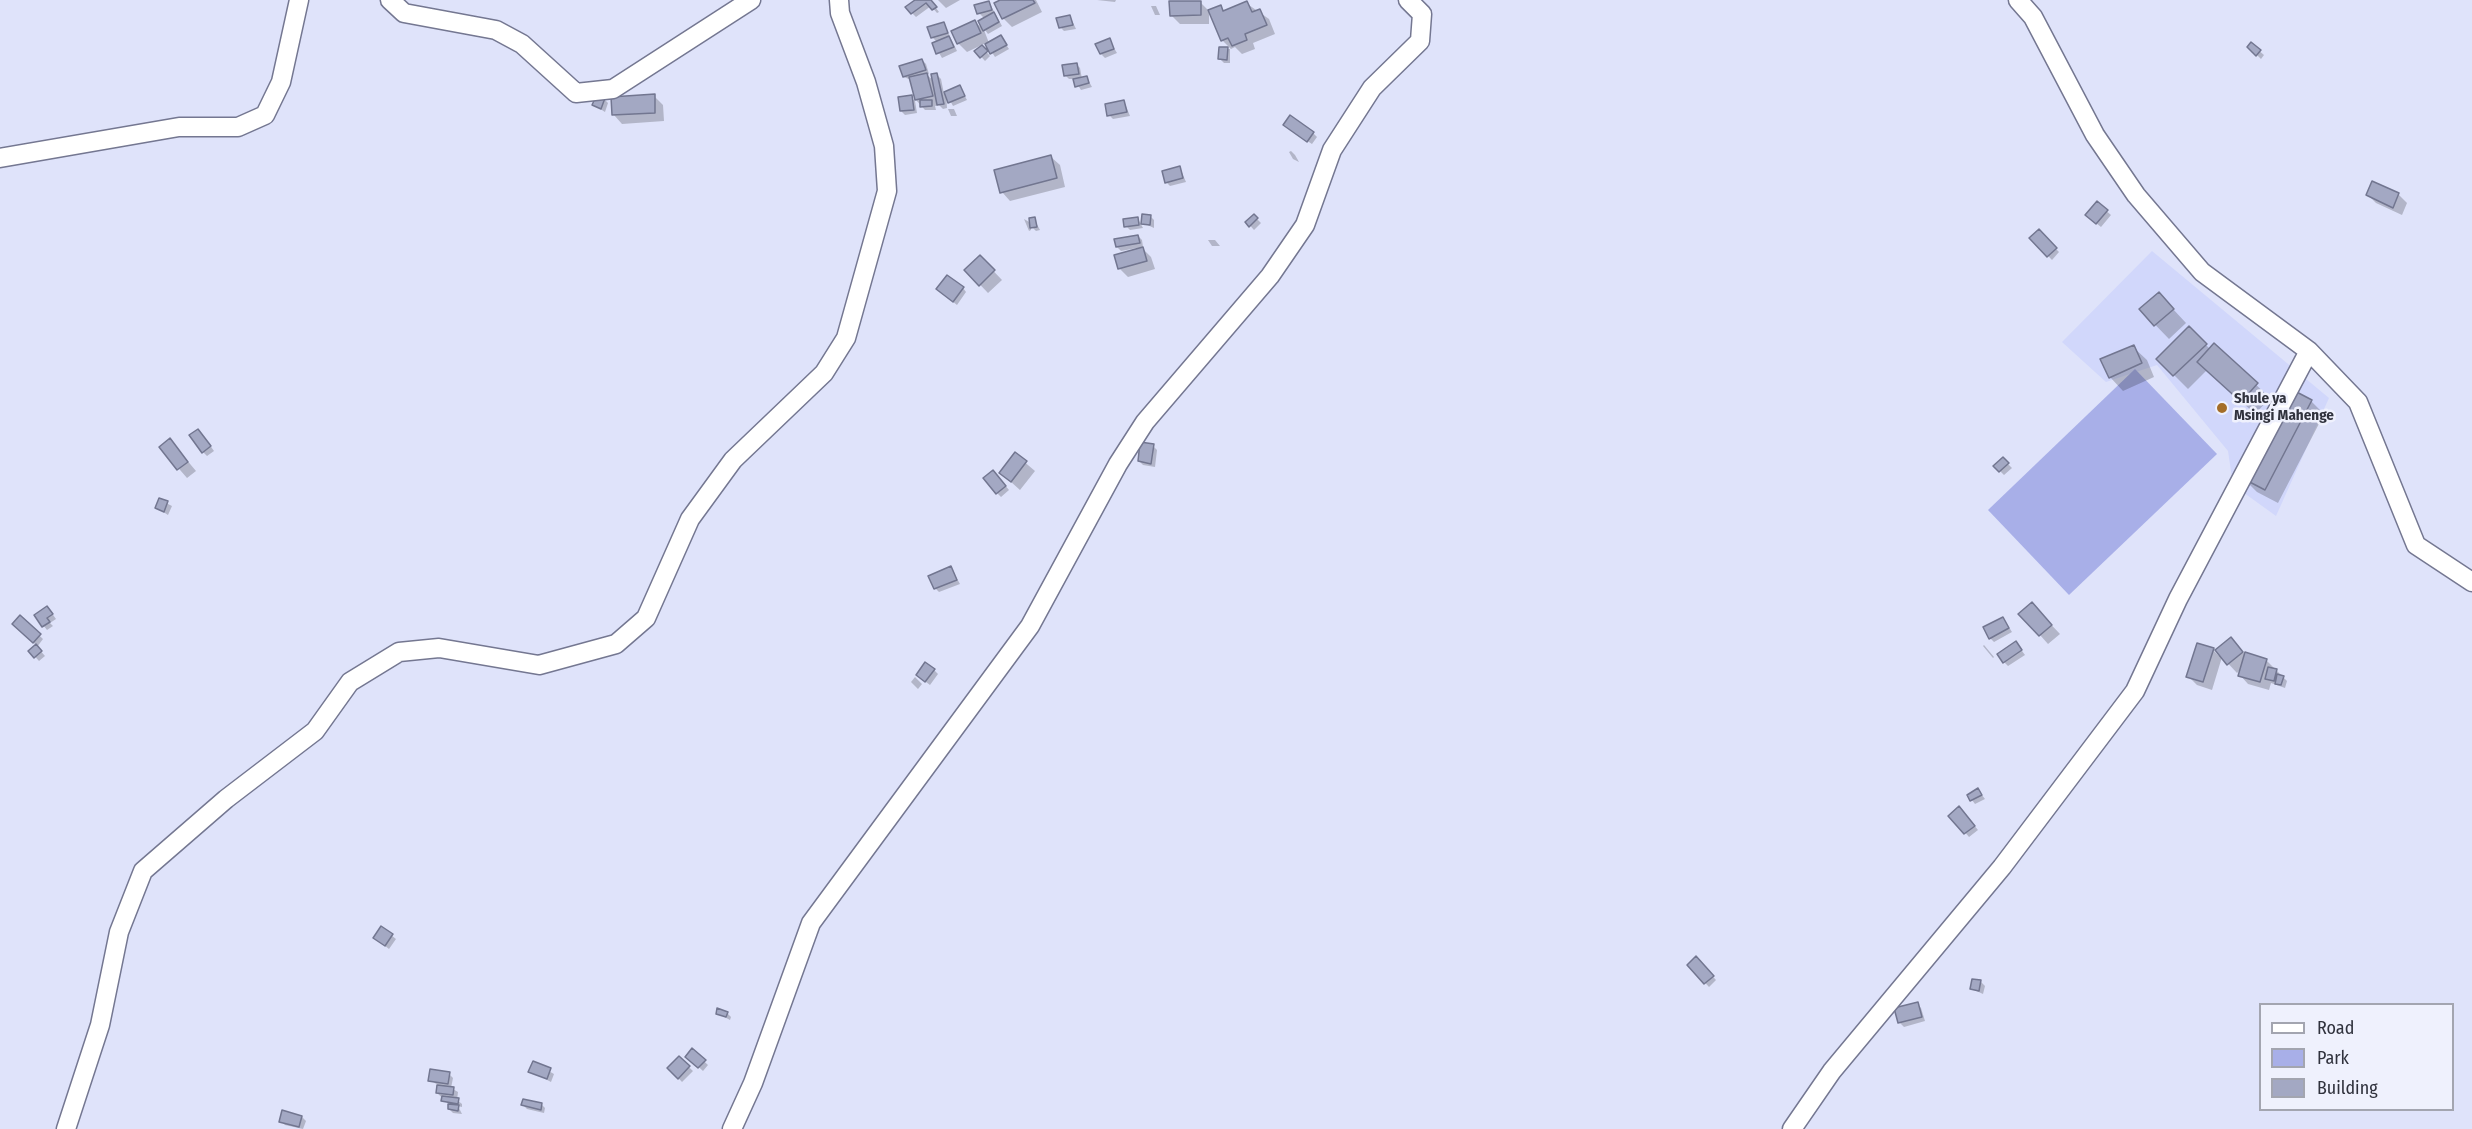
<!DOCTYPE html>
<style>
body{margin:0}
#map{position:relative;width:2472px;height:1129px;overflow:hidden;background:#dfe3fa;font-family:"Fira Sans Condensed",sans-serif}
canvas{display:block}
.legend{position:absolute;left:2259px;top:1003px;width:195px;height:108px;box-sizing:border-box;background:#eff1fd;border:2px solid #a3a5b0;margin:0;padding:8px 10px;list-style:none;font-size:18px;color:#30323d}
.legend li{display:flex;align-items:center;gap:12px;height:30px}
.legend b{width:30px;border:2px solid #a3a5b0}
</style>
<div id="map">
<canvas width="2472" height="1129"></canvas>
<ul class="legend">
<li><b style="height:8px;background:#fff"></b>Road</li>
<li><b style="height:16px;background:#a8afe8"></b>Park</li>
<li><b style="height:16px;background:#a3a8c3"></b>Building</li>
</ul>
</div>
<script>
const g = document.querySelector('canvas').getContext('2d');
g.lineJoin = 'round';
function paint(path, color) { g.fillStyle = color; g.fill(path, 'evenodd'); }
function strokePath(path, color, width, dash) { g.strokeStyle = color; g.lineWidth = width; g.lineCap = dash ? 'butt' : 'round'; g.setLineDash(dash || []); g.stroke(path); }
function write(font, color, halo, rows, align = 'center') {
  g.font = font + ' "Fira Sans Condensed",sans-serif'; g.lineWidth = 5; g.setLineDash([]); g.textBaseline = 'middle'; g.strokeStyle = halo; g.fillStyle = color; for (const [text, x, y, turn = 0] of rows) {
    g.save(); g.translate(x, y); g.rotate((+turn || 0) * Math.PI / 180); g.textAlign = isNaN(turn) ? turn : align; if (halo) g.strokeText(text, 0, 0); g.fillText(text, 0, 0); g.restore();
  }
}
paint(new Path2D(`
 M2152 251 2329 398 2276 516 2233 485 2228 451 2157 365 2106 382 2062 342Z`), '#d1d7fb');
paint(new Path2D(`
 M2135 369 2217 454 2069 595 1988 510Z`), '#a8afe8');
paint(new Path2D(`
 M917 0H930L939 12 937 13 931 6 916 17 907 8Z
 M938 0H960L946 8Z
 M1004 0H1036L1042 12 1012 27 1003 18Z
 M1097 0H1116L1115 2Z
 M989 2 1002 26 988 34 985 30V19L979 13Z
 M1200 2 1209 11V24H1180L1171 15Z
 M1246 3 1269 19 1275 34 1253 43 1255 49 1242 54 1235 47 1231 49 1222 40 1220 7 1225 11Z
 M1151 6H1156L1160 15H1155Z
 M1070 16 1076 29 1064 31 1060 27Z
 M975 22 984 30 989 43 1001 37 1009 49 995 57 986 43 967 52 959 44 953 32Z
 M944 24 957 51 942 58 934 44 937 42 932 37Z
 M1109 40 1117 53 1105 58 1101 54Z
 M2251 44 2264 55 2261 59 2249 47Z
 M981 46 990 56 985 61 976 51Z
 M1220 49H1230V63H1224L1220 59Z
 M922 60 926 64 929 74 927 75 934 81 937 75 941 79 944 94 960 87 967 100 953 106 946 93 947 108 943 109 939 105 935 106 936 110H925L916 100 911 80 904 77Z
 M1076 64 1080 68 1082 79 1087 78 1092 87 1081 90 1074 79H1069L1065 75Z
 M654 96 663 105 664 121 622 124 614 115Z
 M911 97 915 101 917 113 905 115 901 111Z
 M604 99 608 103 605 112 594 105Z
 M1124 101 1130 116 1113 119 1109 115Z
 M948 109H954L957 116H951Z
 M1289 129 1313 133 1317 137 1312 144Z
 M1291 151 1295 155 1299 162 1293 159 1289 152Z
 M1051 157 1060 165 1065 187 1010 201 1002 192Z
 M1180 168 1186 182 1170 186 1166 182Z
 M2373 183 2399 195 2407 203 2402 215 2376 203 2368 195Z
 M2097 203 2111 215 2101 227 2091 219Z
 M1150 216 1154 220V228L1143 223Z
 M1254 216 1261 223 1254 230 1247 222Z
 M1024 219 1031 223 1034 219 1040 230 1036 231 1031 226V230L1029 231Z
 M1138 219 1143 228 1130 230 1126 226Z
 M2038 231 2059 252 2052 260 2031 238Z
 M1138 236 1142 240 1143 247H1141L1151 257 1155 269 1128 277 1119 268 1137 248 1121 251 1117 247Z
 M1208 240H1215L1220 246H1212Z
 M980 257 1002 280 988 293 966 270Z
 M963 288 966 292 957 305 942 293Z
 M2159 294 2186 323 2169 339 2141 310Z
 M2189 328 2210 349 2214 345 2270 398 2255 414 2207 370 2188 389 2158 359Z
 M2133 347 2147 360 2154 377 2123 391 2110 377Z
 M2311 401 2324 414 2278 503 2257 492 2243 478Z
 M202 434 214 451 207 456 203 452Z
 M170 440 196 471 187 478 161 448Z
 M1153 446 1157 450 1155 467 1143 465 1139 461Z
 M1015 454 1035 471 1020 490 1001 473Z
 M2003 459 2012 468 2004 475 1995 466Z
 M997 476 1009 490 1001 497 997 493Z
 M160 500 172 506 168 515 157 508Z
 M951 568 960 584 939 592 935 588Z
 M51 612 56 619 50 623 53 626 47 630 36 616Z
 M2040 613 2060 634 2048 644 2040 635Z
 M20 617 43 639 37 647 45 656 39 661 30 651 36 645 14 624Z
 M2003 618 2012 632 1994 642 1990 638Z
 M2231 639 2244 653 2266 660 2287 681 2285 688 2271 683 2269 690 2248 684 2240 675 2241 669 2237 673 2222 657 2212 690 2197 685 2188 676 2213 650 2219 656Z
 M1984 645 1994 657 1993 658 1983 646Z
 M2019 647 2025 655 2008 666 2004 662Z
 M934 670 938 674 930 685 922 679Z
 M915 677 922 684 918 689 911 682Z
 M1978 790 1985 799 1975 804 1969 796Z
 M1963 812 1978 830 1969 837 1951 816Z
 M382 928 396 939 389 949 379 941Z
 M1696 958 1716 980 1709 987 1689 965Z
 M1981 982 1985 986 1983 994 1972 989Z
 M1917 1004 1921 1008 1925 1021 1904 1027 1900 1023 1896 1009Z
 M717 1013H727L731 1017 730 1020Z
 M692 1050 708 1065 703 1071 687 1056Z
 M679 1058 693 1071 682 1082 669 1068Z
 M534 1063 554 1074 551 1082 530 1071Z
 M449 1074 453 1078 451 1088 458 1092 457 1100 462 1104V1107L458 1106 462 1114 453 1113 449 1109 450 1105 437 1093 438 1085 430 1080Z
 M541 1104 545 1108 544 1113 527 1109 523 1105Z
 M302 1117 306 1121 303 1129 285 1125 281 1121Z`), '#0003');
const building = new Path2D(`
 M915 0H931L937 7 932 10 926 3 911 14 905 7Z
 M1000 0H1033L1035 3 1002 19 994 3Z
 M989 1 992 10 977 14 974 5Z
 M1169 1H1201V15L1170 16Z
 M1247 1 1252 12 1260 9 1267 25 1245 34 1247 40 1232 46 1228 38 1221 41 1208 10 1221 5 1223 11Z
 M994 12 999 22 983 31 978 21Z
 M1070 15 1073 25 1059 28 1056 18Z
 M975 20 981 33 957 44 951 31Z
 M944 22 948 33 931 38 927 27Z
 M1001 35 1007 45 990 54 985 44Z
 M949 36 954 47 936 54 932 43Z
 M1110 38 1114 49 1100 54 1095 44Z
 M2251 42 2261 50 2256 56 2247 47Z
 M982 45 988 51 980 58 974 51Z
 M1219 47H1228L1227 60 1218 59Z
 M922 59 926 70 903 77 899 66Z
 M1077 63 1079 74 1064 76 1062 65Z
 M927 73 933 96 915 100 909 77Z
 M937 73 944 104 937 105 931 74Z
 M1087 76 1089 83 1075 87 1073 79Z
 M960 85 965 96 948 103 944 92Z
 M597 94 605 98 601 109 592 105Z
 M655 94V113L612 115 611 97Z
 M912 95 914 110 900 111 898 97Z
 M920 100H932V106L920 107Z
 M1124 100 1127 112 1107 116 1105 104Z
 M1290 115 1314 132 1307 142 1283 125Z
 M1051 155 1057 178 1000 193 994 170Z
 M1180 166 1183 178 1165 183 1162 171Z
 M2372 181 2399 193 2393 208 2366 195Z
 M2097 201 2108 210 2096 224 2085 215Z
 M1142 214 1151 215 1150 225 1141 224Z
 M1254 214 1258 218 1249 227 1245 222Z
 M1035 217 1037 227 1030 228 1029 218Z
 M1138 217 1139 225 1124 227 1123 219Z
 M2039 229 2057 248 2047 257 2029 238Z
 M1138 235 1140 243 1116 247 1114 239Z
 M1143 247 1147 261 1118 269 1114 255Z
 M980 255 995 270 979 286 964 270Z
 M947 275 964 287 953 302 936 289Z
 M2159 292 2174 309 2154 326 2139 309Z
 M2189 326 2207 344 2173 376 2156 359Z
 M2214 343 2258 383 2241 402 2197 362Z
 M2134 345 2142 363 2109 378 2100 359Z
 M2289 388 2312 400 2265 490 2242 478Z
 M198 429 211 446 202 453 189 435Z
 M170 438 188 462 177 470 159 447Z
 M1140 442 1154 444 1151 464 1138 461Z
 M1015 452 1027 461 1011 482 999 473Z
 M2003 457 2009 463 1999 472 1993 466Z
 M993 470 1006 486 996 494 983 478Z
 M159 498 168 501 164 512 155 508Z
 M951 566 957 580 934 589 928 576Z
 M2032 602 2052 625 2039 636 2018 614Z
 M47 606 53 614 47 618 50 622 42 627 34 615Z
 M20 615 41 634 33 643 12 624Z
 M2003 617 2009 628 1989 639 1983 627Z
 M2231 637 2243 652 2227 665 2215 650Z
 M2016 641 2022 650 2003 663 1997 654Z
 M2197 643 2214 648 2203 682 2186 677Z
 M36 644 42 651 34 658 28 651Z
 M2245 652 2267 659 2260 682 2238 676Z
 M925 662 935 669 925 682 916 675Z
 M2268 667 2277 669 2274 681 2265 679Z
 M2277 674 2284 676 2281 685 2275 684Z
 M1978 788 1982 795 1970 801 1967 795Z
 M1959 806 1975 826 1964 834 1948 816Z
 M381 926 393 934 385 946 373 938Z
 M1696 956 1714 976 1704 984 1687 965Z
 M1972 979 1981 980 1979 991 1970 989Z
 M1918 1002 1922 1017 1898 1023 1894 1008Z
 M717 1008 728 1012 726 1017 716 1014Z
 M692 1048 706 1060 698 1068 685 1057Z
 M679 1056 690 1066 678 1079 667 1068Z
 M533 1061 551 1068 547 1079 528 1072Z
 M430 1069 450 1072 448 1084 428 1081Z
 M437 1085 454 1087 453 1095 436 1093Z
 M442 1096 459 1098 458 1104 441 1101Z
 M523 1099 542 1103 541 1110 521 1105Z
 M448 1104 459 1105 458 1111 448 1109Z
 M282 1110 302 1116 299 1127 279 1122Z`);
paint(building, '#a3a8c3');
strokePath(building, '#727690', 1.5);
const minor = new Path2D(`
 M390 0 404 13 496 30 522 44 576 93 613 89 751 0
 M2018 0 2033 17 2095 135 2136 195 2202 272 2309 351 2358 402 2416 545 2472 582
 M0 158 179 127H238L265 115 281 82 299 0
 M66 1129 100 1025 119 932 143 871 226 799 315 731 350 682 399 652 439 648 539 665 616 644 646 618 690 519 733 460 824 373 846 338 887 191 884 146 866 82 840 13 839 0
 M732 1129 753 1083 811 923 1030 626 1118 464 1145 422 1270 276 1305 225 1332 150 1372 88 1420 41 1422 14 1408 0
 M1792 1129 1832 1071 2002 867 2135 691 2178 599 2309 351`);
strokePath(minor, '#747791', 21);
strokePath(minor, '#fff', 18);
for (const [x, y, r, color] of [
 [2222,408,6,"#a46d28"]
]) { const dot = new Path2D(); dot.arc(x, y, r, 0, 2 * Math.PI); g.fillStyle = color; g.fill(dot); strokePath(dot, '#eff1fd', 2); }
write('bold 15px', '#30323d', '#eff1fd', [
 ["Shule ya",2234,399],
 ["Msingi Mahenge",2234,416]
], 'left');
</script>
